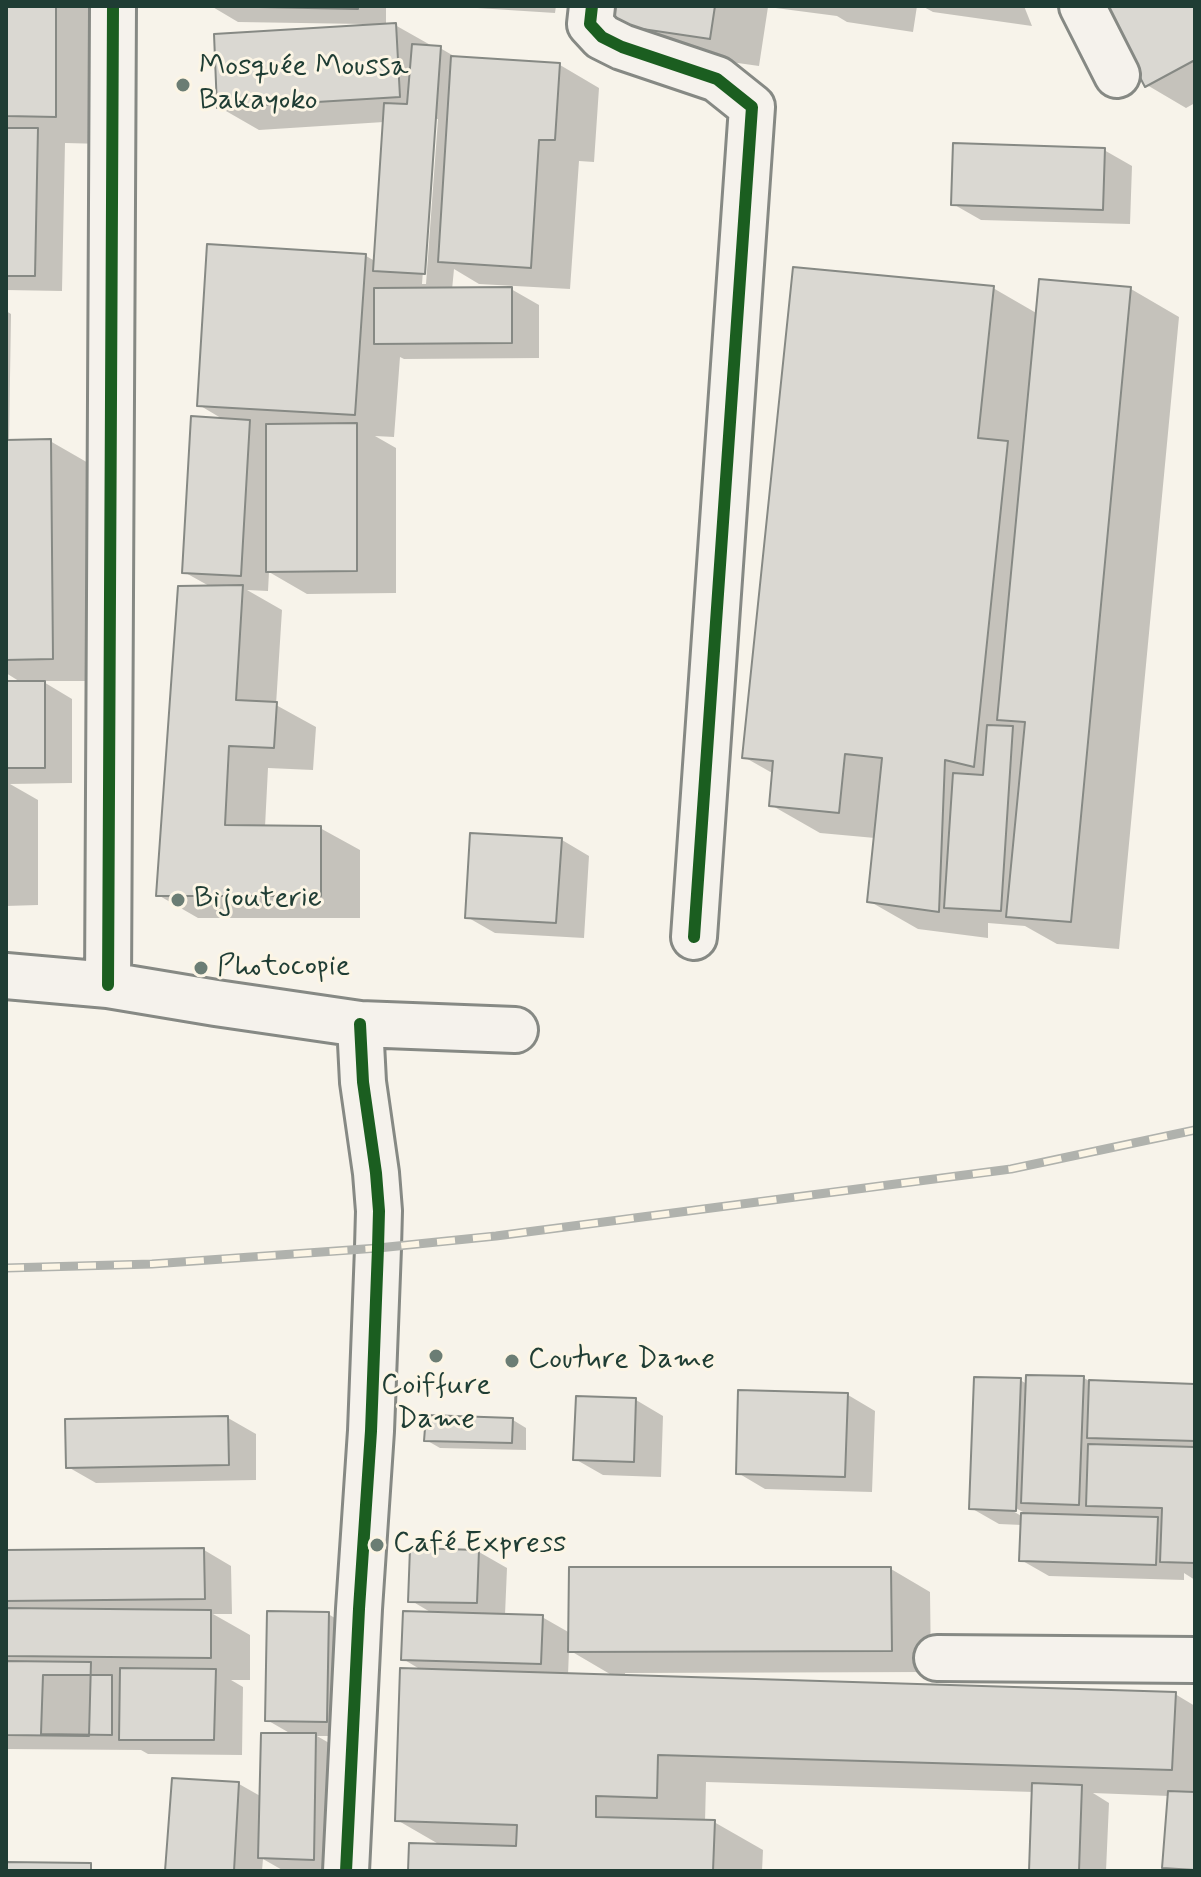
<!DOCTYPE html>
<meta charset="utf-8">
<style>
body{margin:0}
#map{position:relative;width:1201px;height:1877px;overflow:hidden;background:#f7f3ea;font-family:Mynerve,sans-serif}
canvas{display:block}
.frame{position:absolute;inset:0;border:8px solid #1f3d34;pointer-events:none}
</style>
<div id="map">
<canvas width="1201" height="1877"></canvas>
<div class="frame"></div>
</div>
<script>
const g = document.querySelector('canvas').getContext('2d');
g.lineJoin = 'round';
function paint(path, color) { g.fillStyle = color; g.fill(path, 'evenodd'); }
function strokePath(path, color, width, dash) { g.strokeStyle = color; g.lineWidth = width; g.lineCap = dash ? 'butt' : 'round'; g.setLineDash(dash || []); g.stroke(path); }
function write(font, color, halo, rows, align = 'center') {
  g.font = font + ' Mynerve,sans-serif'; g.lineWidth = 6; g.setLineDash([]); g.textBaseline = 'middle'; g.strokeStyle = halo; g.fillStyle = color; for (const [text, x, y, turn = 0] of rows) {
    g.save(); g.translate(x, y); g.rotate((+turn || 0) * Math.PI / 180); g.textAlign = isNaN(turn) ? turn : align; if (halo) g.strokeText(text, 0, 0); g.fillText(text, 0, 0); g.restore();
  }
}
paint(new Path2D(`
 M6 6H88L104 23V144L65 143 62 291 6 290V130H11L6 127Z
 M211 6H386V26L395 25 434 47 440 48 459 59 560 65 599 88 594 162 579 161 570 289 479 284 454 269 452 290 511 289 539 305V358L404 359 400 357 394 437 375 436 396 448V593L307 594 269 572 268 591 247 590 282 610 276 705 316 727 313 770 268 768 265 827 320 828 360 850V918H198L158 895 211 587 184 572 226 421 199 405 366 256 375 261 384 122 259 130 219 107 363 27V24L238 22ZM434 119H438L426 284H422Z
 M446 6H556L555 13Z
 M606 6H917L913 32 847 22 837 16 768 7 759 66 653 51Z
 M922 6H1024L1032 26 933 12Z
 M1195 6V103L1186 108 1147 85Z
 M1104 150 1132 166 1130 224 981 220 953 204Z
 M993 288 1038 314 1131 289 1179 317 1119 949 1057 944 1025 926 988 923V938L918 929 869 901 875 838 820 833 771 805 774 774 744 757Z
 M6 311 11 314 9 442 50 441 90 464 92 681H42L72 699V783L10 784 38 800V905L6 906V683H22L6 673Z
 M562 840 589 856 584 938 495 933 467 917Z
 M1084 1378 1091 1382 1195 1386V1580L1184 1573V1580L1049 1576 1021 1560 1022 1525 999 1524 971 1508 1020 1380 1027 1384ZM1008 1504 1023 1512V1517L1006 1507Z
 M848 1395 875 1411 872 1492 765 1489 738 1473Z
 M636 1400 663 1416 661 1477 603 1475 575 1459Z
 M228 1418 256 1434V1480L96 1483 68 1467Z
 M513 1420 526 1428V1450L440 1448 426 1440Z
 M204 1550 231 1566 232 1614H213L250 1635V1680H231L243 1687 242 1755 148 1754 141 1750 6 1749V1610H11L6 1607V1552Z
 M479 1552 507 1568 505 1615 542 1617 570 1633 891 1569 930 1592 931 1672 625 1673V1677L1175 1694 1195 1706V1871H1171L1164 1867 1169 1796 1093 1793 1109 1803 1106 1871H1031L1034 1792 706 1782 705 1822H714L763 1850 762 1871H410L442 1846 397 1820 423 1671 403 1659 432 1613 410 1600ZM569 1650 615 1677 568 1675Z
 M328 1614 356 1630 354 1736H317L343 1751 341 1871H284L263 1859 262 1871H167L239 1784 262 1797 293 1735 267 1720Z`), '#0003');
const building = new Path2D(`
 M6 6H56V117L6 116Z
 M208 6H358V9Z
 M604 6H715L710 39 602 23Z
 M1103 6H1195V60L1145 87Z
 M396 23 400 97 217 108 214 34Z
 M412 44 441 46 425 274 373 271 384 103 407 104Z
 M451 56 560 63 555 140H539L531 268 438 262Z
 M6 128H38L35 276H6Z
 M953 143 1105 148 1103 210 951 205Z
 M207 244 366 254 355 415 197 406Z
 M793 267 994 286 978 438 1008 441 974 767 945 760 939 912 867 902 882 758 845 754 839 813 769 806 773 761 742 758Z
 M1039 279 1131 287 1071 922 1006 917 1025 722 997 720Z
 M512 287V343L374 344V288Z
 M191 416 250 420 241 576 182 573Z
 M357 423V571L266 572V424Z
 M51 439 53 659 6 660V440Z
 M243 585 236 700 277 702 274 748 229 746 225 825 321 826V896H156L178 586Z
 M6 681H45V768H6Z
 M987 725 1013 726 1001 911 944 908 953 773 983 775Z
 M470 833 562 838 556 923 465 918Z
 M1026 1375 1084 1376 1079 1505 1021 1503Z
 M974 1377 1021 1378 1016 1511 969 1509Z
 M1089 1380 1195 1384V1441L1087 1438Z
 M738 1390 848 1393 845 1477 736 1474Z
 M576 1396 636 1398 634 1462 573 1460Z
 M426 1415 513 1418 512 1443 424 1441Z
 M228 1416 229 1465 66 1468 65 1419Z
 M1088 1444 1195 1447V1563L1160 1562 1162 1508 1086 1506Z
 M1021 1513 1158 1517 1156 1565 1019 1561Z
 M204 1548 205 1599 6 1601V1550Z
 M410 1548 479 1550 477 1603 408 1602Z
 M569 1567H891L892 1651 568 1652Z
 M6 1608 211 1610V1658L6 1656Z
 M267 1611 329 1612 327 1722 265 1721Z
 M403 1611 543 1615 541 1664 401 1660Z
 M6 1661 91 1662 89 1736 6 1735Z
 M120 1668 216 1669 214 1740H119Z
 M400 1668 1176 1692 1172 1770 658 1755 657 1798 596 1796V1817L715 1820 713 1871H408L409 1843 516 1846 517 1825 395 1821Z
 M43 1675H112V1735L41 1734Z
 M261 1733H316L314 1860 258 1858Z
 M172 1778 239 1782 234 1871H165Z
 M1032 1783 1082 1785 1079 1871H1029Z
 M1168 1791 1195 1792V1870L1162 1868Z
 M6 1862 91 1863V1871H6Z`);
paint(building, '#dad8d2');
strokePath(building, '#868984', 2);
const street = new Path2D(`
 M592 6 590 24 602 37 622 47 717 79 752 107 694 937
 M1082 6 1117 75
 M6 976 108 985 216 1003 360 1024 515 1030
 M108 985 113 6
 M937 1658 1195 1660
 M346 1871 359 1609 371 1431 378 1248 379 1211 376 1173 363 1082 360 1024`);
strokePath(street, '#868984', 50);
strokePath(street, '#f5f2ec', 44);
const rail = new Path2D(`
 M6 1268 152 1264 378 1248 496 1236 1011 1169 1195 1130`);
strokePath(rail, '#b0b2ad', 9);
strokePath(rail, '#fcf5e5', 6, [18]);
strokePath(new Path2D(`
 M592 6 590 24 602 37 622 47 717 79 752 107 694 937
 M108 985 113 6
 M346 1871 359 1609 371 1431 378 1248 379 1211 376 1173 363 1082 360 1024`), '#1b5e20', 12);
for (const [x, y, r, color] of [
 [183,85,8,"#6b7d74"],
 [178,900,8,"#6b7d74"],
 [201,968,8,"#6b7d74"],
 [436,1356,8,"#6b7d74"],
 [512,1361,8,"#6b7d74"],
 [377,1545,8,"#6b7d74"]
]) { const dot = new Path2D(); dot.arc(x, y, r, 0, 2 * Math.PI); g.fillStyle = color; g.fill(dot); strokePath(dot, '#fcf5e5', 3); }
write('30px', '#1f3d34', '#fcf5e5', [
 ["Mosquée Moussa",199,68],
 ["Bakayoko",199,102],
 ["Bijouterie",194,900],
 ["Photocopie",217,968],
 ["Couture Dame",528,1361],
 ["Coiffure",436,1387,"center"],
 ["Dame",436,1421,"center"],
 ["Café Express",393,1545]
], 'left');
</script>
